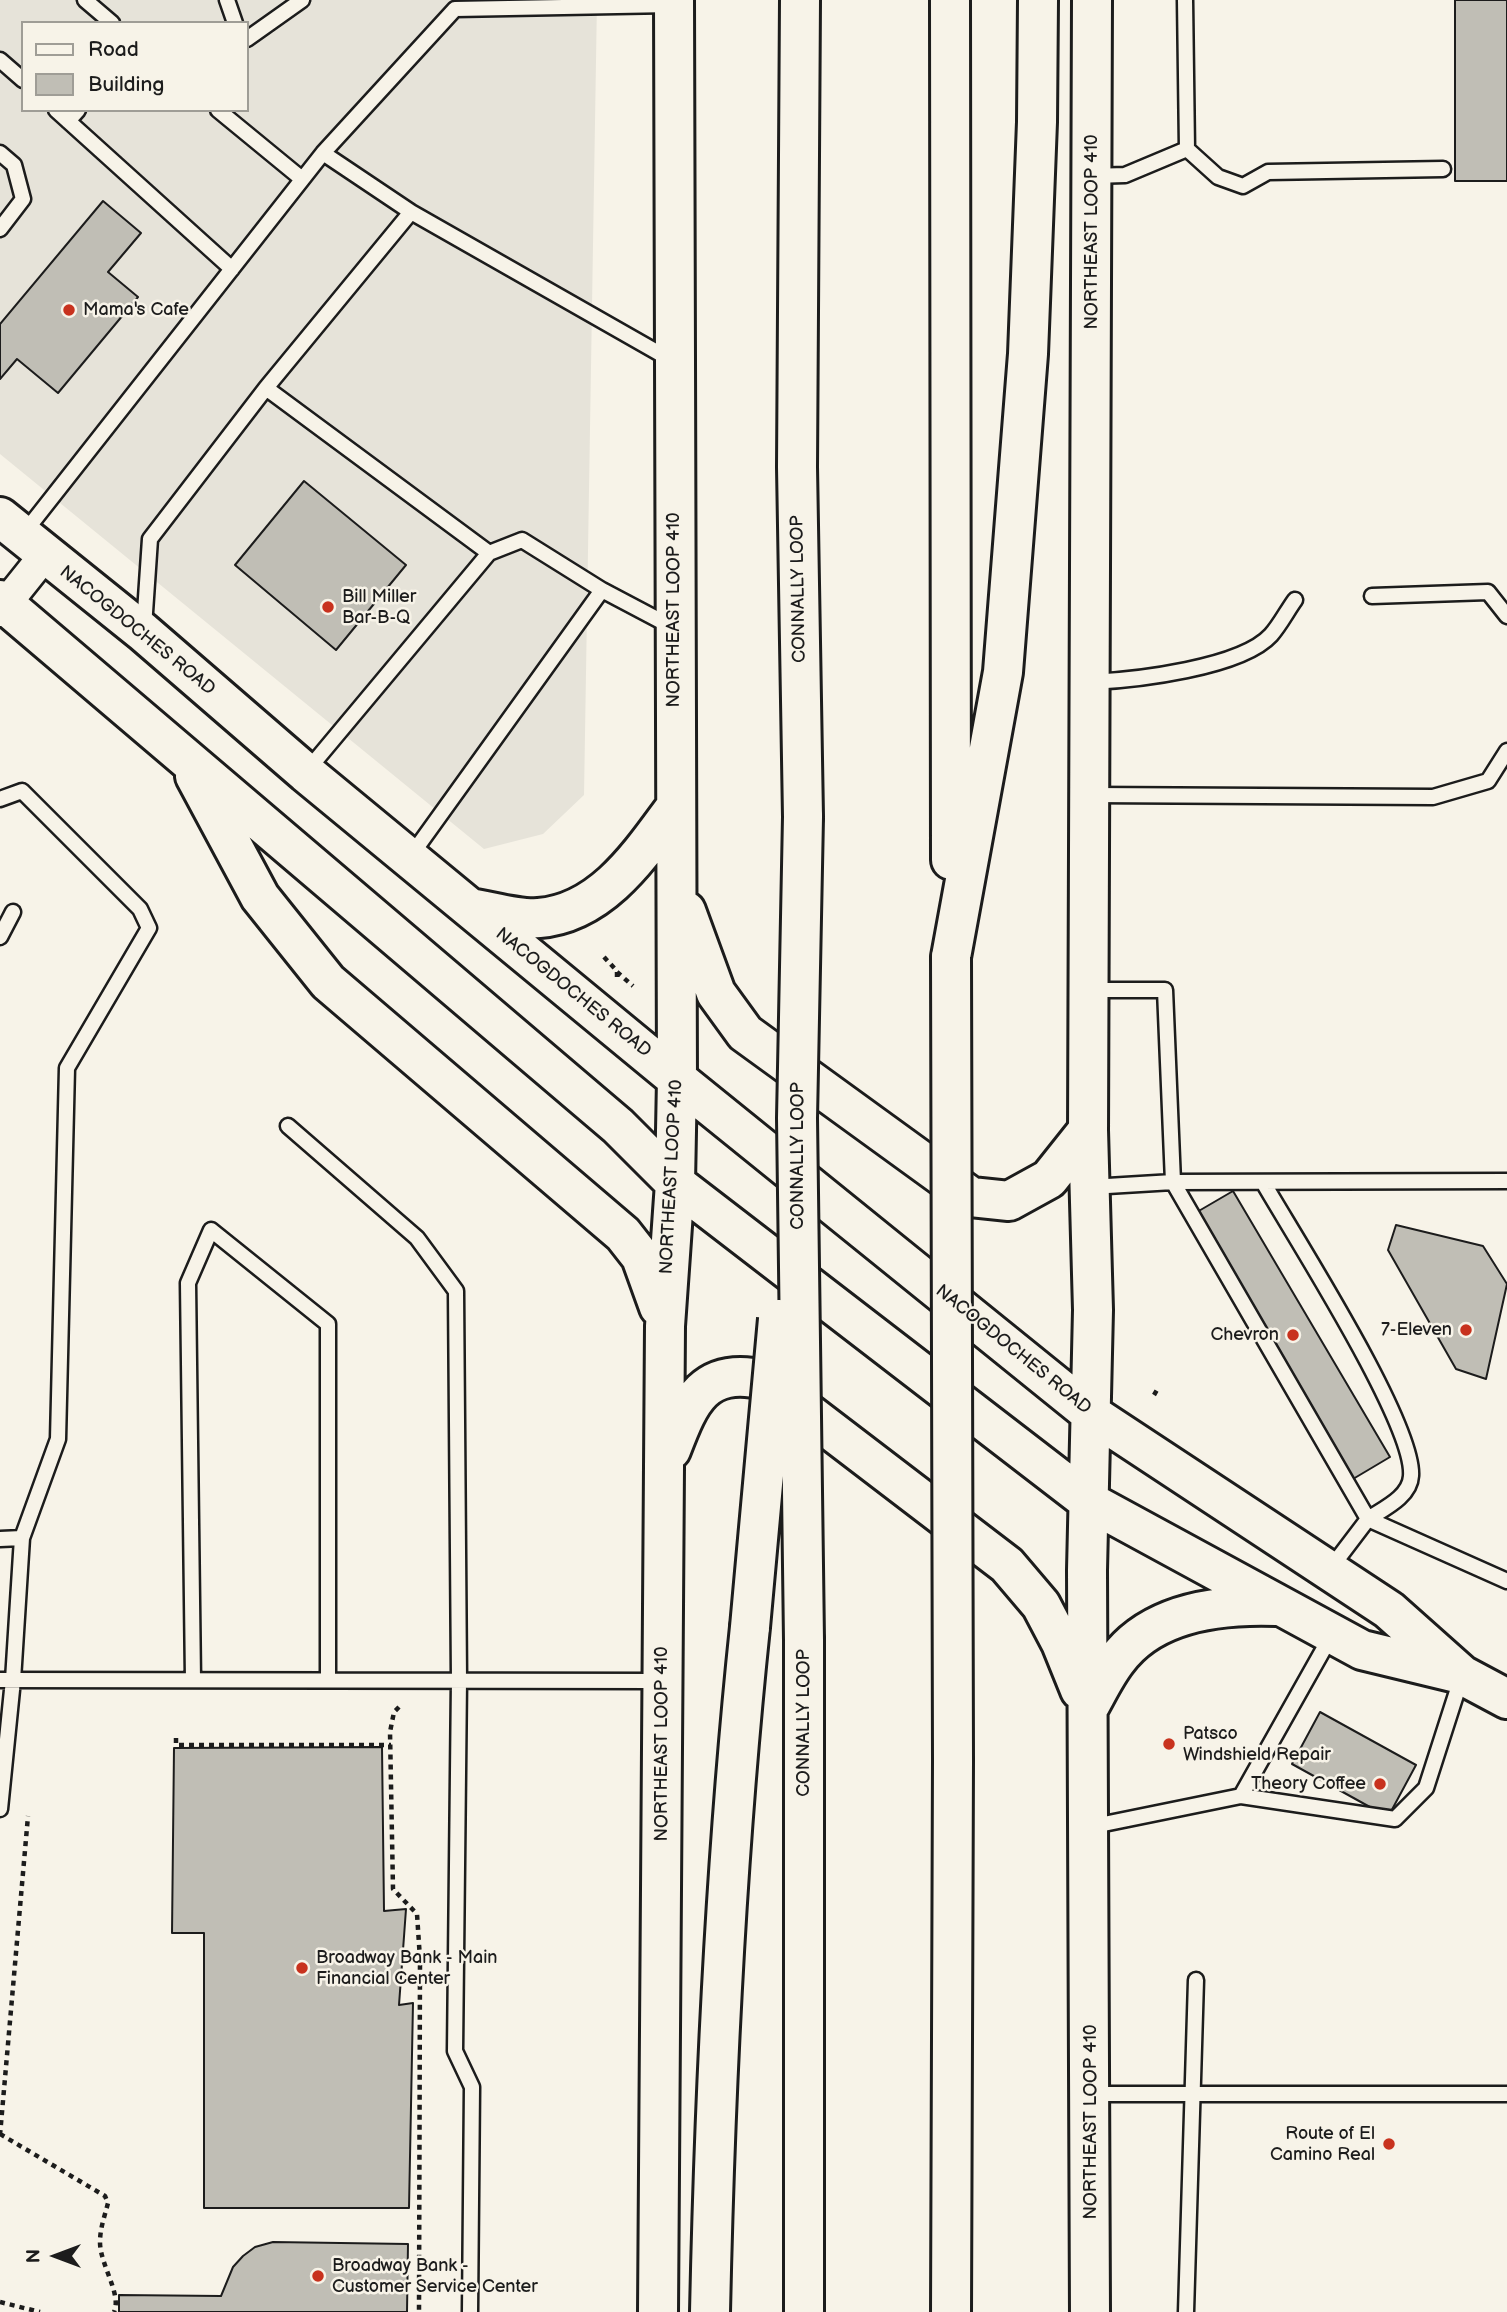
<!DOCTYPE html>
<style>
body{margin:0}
#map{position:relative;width:1507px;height:2312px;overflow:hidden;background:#f7f3e8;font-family:"Balsamiq Sans",sans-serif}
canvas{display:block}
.legend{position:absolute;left:21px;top:21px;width:228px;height:91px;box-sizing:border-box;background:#f7f3e8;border:2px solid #9f9d96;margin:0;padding:9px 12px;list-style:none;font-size:21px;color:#1c1c1c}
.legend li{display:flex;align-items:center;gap:14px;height:35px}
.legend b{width:35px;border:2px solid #9f9d96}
.north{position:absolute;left:21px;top:2221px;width:70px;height:70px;-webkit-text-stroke:5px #f7f3e8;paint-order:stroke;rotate:270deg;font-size:19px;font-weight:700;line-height:28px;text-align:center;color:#1c1c1c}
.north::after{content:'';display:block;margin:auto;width:24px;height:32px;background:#1c1c1c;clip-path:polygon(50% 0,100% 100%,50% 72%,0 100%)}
</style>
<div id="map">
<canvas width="1507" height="2312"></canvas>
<ul class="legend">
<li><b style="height:9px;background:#f7f3e8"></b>Road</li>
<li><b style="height:19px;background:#c0beb5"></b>Building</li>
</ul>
<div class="north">N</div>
</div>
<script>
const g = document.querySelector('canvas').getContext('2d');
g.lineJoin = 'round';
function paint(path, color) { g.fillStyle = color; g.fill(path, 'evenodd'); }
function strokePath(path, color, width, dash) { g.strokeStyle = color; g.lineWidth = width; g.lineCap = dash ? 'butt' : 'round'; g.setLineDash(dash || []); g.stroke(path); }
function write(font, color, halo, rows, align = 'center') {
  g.font = font + ' "Balsamiq Sans",sans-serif'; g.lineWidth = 5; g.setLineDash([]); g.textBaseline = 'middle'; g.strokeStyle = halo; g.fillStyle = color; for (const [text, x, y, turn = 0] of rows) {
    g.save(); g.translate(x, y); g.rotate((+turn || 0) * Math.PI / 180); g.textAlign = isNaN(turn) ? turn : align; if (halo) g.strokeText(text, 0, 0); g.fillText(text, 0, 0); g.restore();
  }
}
paint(new Path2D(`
 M0 0H597L584 795 543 834 484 849 0 454ZM23 23H247V110H23Z`), '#e6e3d9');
const building = new Path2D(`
 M1455 0H1507V181H1455Z
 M103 201 141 233 108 272 138 297 58 393 17 359 0 379V324Z
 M304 481 406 565 336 650 235 565Z
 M1233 1191 1390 1457 1353 1479 1197 1212Z
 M1396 1225 1483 1246 1507 1284 1486 1379 1456 1369 1388 1250Z
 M1320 1712 1416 1765 1388 1817 1292 1764Z
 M382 1747 384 1911 406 1909 399 2005 413 2003 409 2208H204V1933H172L174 1748Z
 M273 2242 408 2244 407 2312H119V2295L221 2296 233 2267 243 2256 255 2247Z`);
paint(building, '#c0beb5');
strokePath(building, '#1c1c1c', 2);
const service = new Path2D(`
 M85 0 112 23
 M227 0 235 23
 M1185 0 1187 149 1218 177 1243 186 1268 172 1443 169
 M247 39 302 0
 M0 60 23 80
 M56 110 232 269
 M218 110 302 179
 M68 121 78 110
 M0 153 14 165 23 199 0 229
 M323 153 455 9 671 5
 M1092 176 1125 175 1187 149
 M266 388 411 212 671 360
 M24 533 323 153 411 212
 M489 553 522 540 602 590
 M1372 596 1488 592 1507 616
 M144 627 150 539 266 388 489 553 306 772
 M1092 682C1135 680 1241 668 1271 635 1280 625 1287 611 1295 600
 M1091 795 1433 797 1488 781 1507 751
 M0 799 22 791 140 909 149 928 67 1068 58 1439 22 1538 13 1680 0 1809
 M410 857 602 590 674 628
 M0 937 13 912
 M1090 990H1165L1173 1182 1091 1187
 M288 1126 417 1238 456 1291 459 1680 455 2051 472 2087 470 2312
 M1263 1182C1294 1236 1415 1424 1411 1476 1410 1497 1383 1509 1368 1519
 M1368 1519 1507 1581
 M0 1539 22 1538
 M1330 1569 1368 1519 1173 1182 1507 1181
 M0 1680 660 1681
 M193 1680 188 1283 211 1230 328 1324V1680
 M1241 1796 1331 1636
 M1089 1827 1241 1796 1395 1819 1426 1788 1462 1676
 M1091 2094H1507
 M1186 2312 1196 1980`);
const minor = new Path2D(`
 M0 611 44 556`);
const secondary = new Path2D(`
 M0 517 143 632 306 773 677 1079 1090 1413 1389 1610 1462 1675 1507 1699
 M0 600 618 1126 675 1183 1088 1501 1362 1650 1457 1673
 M195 776 260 897 328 982 623 1234 641 1257 659 1307
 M470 908C491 911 518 920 539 918 602 913 640 855 674 809
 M686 911 716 993 745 1033 971 1197 1009 1201 1049 1179 1088 1130
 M671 1450C690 1400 704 1366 765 1380L1007 1565 1041 1605 1061 1643 1080 1690
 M1089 1707C1098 1691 1106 1674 1117 1660 1153 1611 1222 1604 1277 1606
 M658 2312 665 1326 675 1183 677 1079 674 0
 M1090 2312 1087 1570 1093 1310 1088 1130 1092 0`);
const motorway = new Path2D(`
 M800 0 797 467 803 817
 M950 0 951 860
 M951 957 1003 672 1028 354 1037 122 1038 0
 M710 2312C715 2083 726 1855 750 1627
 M804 2312V1640
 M951 2312 953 1761`);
strokePath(service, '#1c1c1c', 19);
strokePath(minor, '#1c1c1c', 35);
strokePath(secondary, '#1c1c1c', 44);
strokePath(motorway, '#1c1c1c', 44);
strokePath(new Path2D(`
 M604 957 617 971V979
 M617 972 633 986
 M1154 1395 1157 1390
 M399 1707 394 1712 390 1732 393 1889 417 1914 420 1959 419 2312
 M176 1738V1745H391
 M0 2134 105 2196 108 2203C105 2215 100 2228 100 2242 100 2265 122 2294 114 2312
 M0 2135 28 1816
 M0 2302 40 2312`), '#1c1c1c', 4.5, [5, 5]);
strokePath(service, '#f7f3e8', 14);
strokePath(minor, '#f7f3e8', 30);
strokePath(secondary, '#f7f3e8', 38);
strokePath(motorway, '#f7f3e8', 38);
const motorwayBridge = new Path2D(`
 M803 817 797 1118 804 1640
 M951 957 953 1761
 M750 1627 778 1319`);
strokePath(motorwayBridge, '#1c1c1c', 44, []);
strokePath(motorwayBridge, '#f7f3e8', 38);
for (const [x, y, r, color] of [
 [69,310,7,"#c8321e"],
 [328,607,7,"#c8321e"],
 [1466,1330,7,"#c8321e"],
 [1293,1335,7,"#c8321e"],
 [1169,1744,7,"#c8321e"],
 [1380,1784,7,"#c8321e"],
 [302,1968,7,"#c8321e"],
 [1389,2144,7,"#c8321e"],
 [318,2276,7,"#c8321e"]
]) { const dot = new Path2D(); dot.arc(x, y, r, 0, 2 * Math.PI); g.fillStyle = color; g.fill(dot); strokePath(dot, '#f7f3e8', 2.5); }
write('18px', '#1c1c1c', '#f7f3e8', [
 ["NORTHEAST LOOP 410",1092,232,-90],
 ["CONNALLY LOOP",799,589,-91],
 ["NORTHEAST LOOP 410",674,610,-90],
 ["NACOGDOCHES ROAD",137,631,39],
 ["NACOGDOCHES ROAD",573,993,39],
 ["CONNALLY LOOP",798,1156,-90],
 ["NORTHEAST LOOP 410",672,1177,-87],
 ["NACOGDOCHES ROAD",1013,1350,39],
 ["CONNALLY LOOP",804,1723,-90],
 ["NORTHEAST LOOP 410",662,1744,-90],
 ["NORTHEAST LOOP 410",1091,2122,-90]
]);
write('18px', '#1c1c1c', '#f7f3e8', [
 ["Mama's Cafe",83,310],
 ["Bill Miller",342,597],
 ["Bar-B-Q",342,618],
 ["7-Eleven",1452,1330,"right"],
 ["Chevron",1279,1335,"right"],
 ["Patsco",1183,1734],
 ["Windshield Repair",1183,1755],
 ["Theory Coffee",1366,1784,"right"],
 ["Broadway Bank - Main",316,1958],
 ["Financial Center",316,1979],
 ["Route of El",1375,2134,"right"],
 ["Camino Real",1375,2155,"right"],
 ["Broadway Bank -",332,2266],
 ["Customer Service Center",332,2287]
], 'left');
</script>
